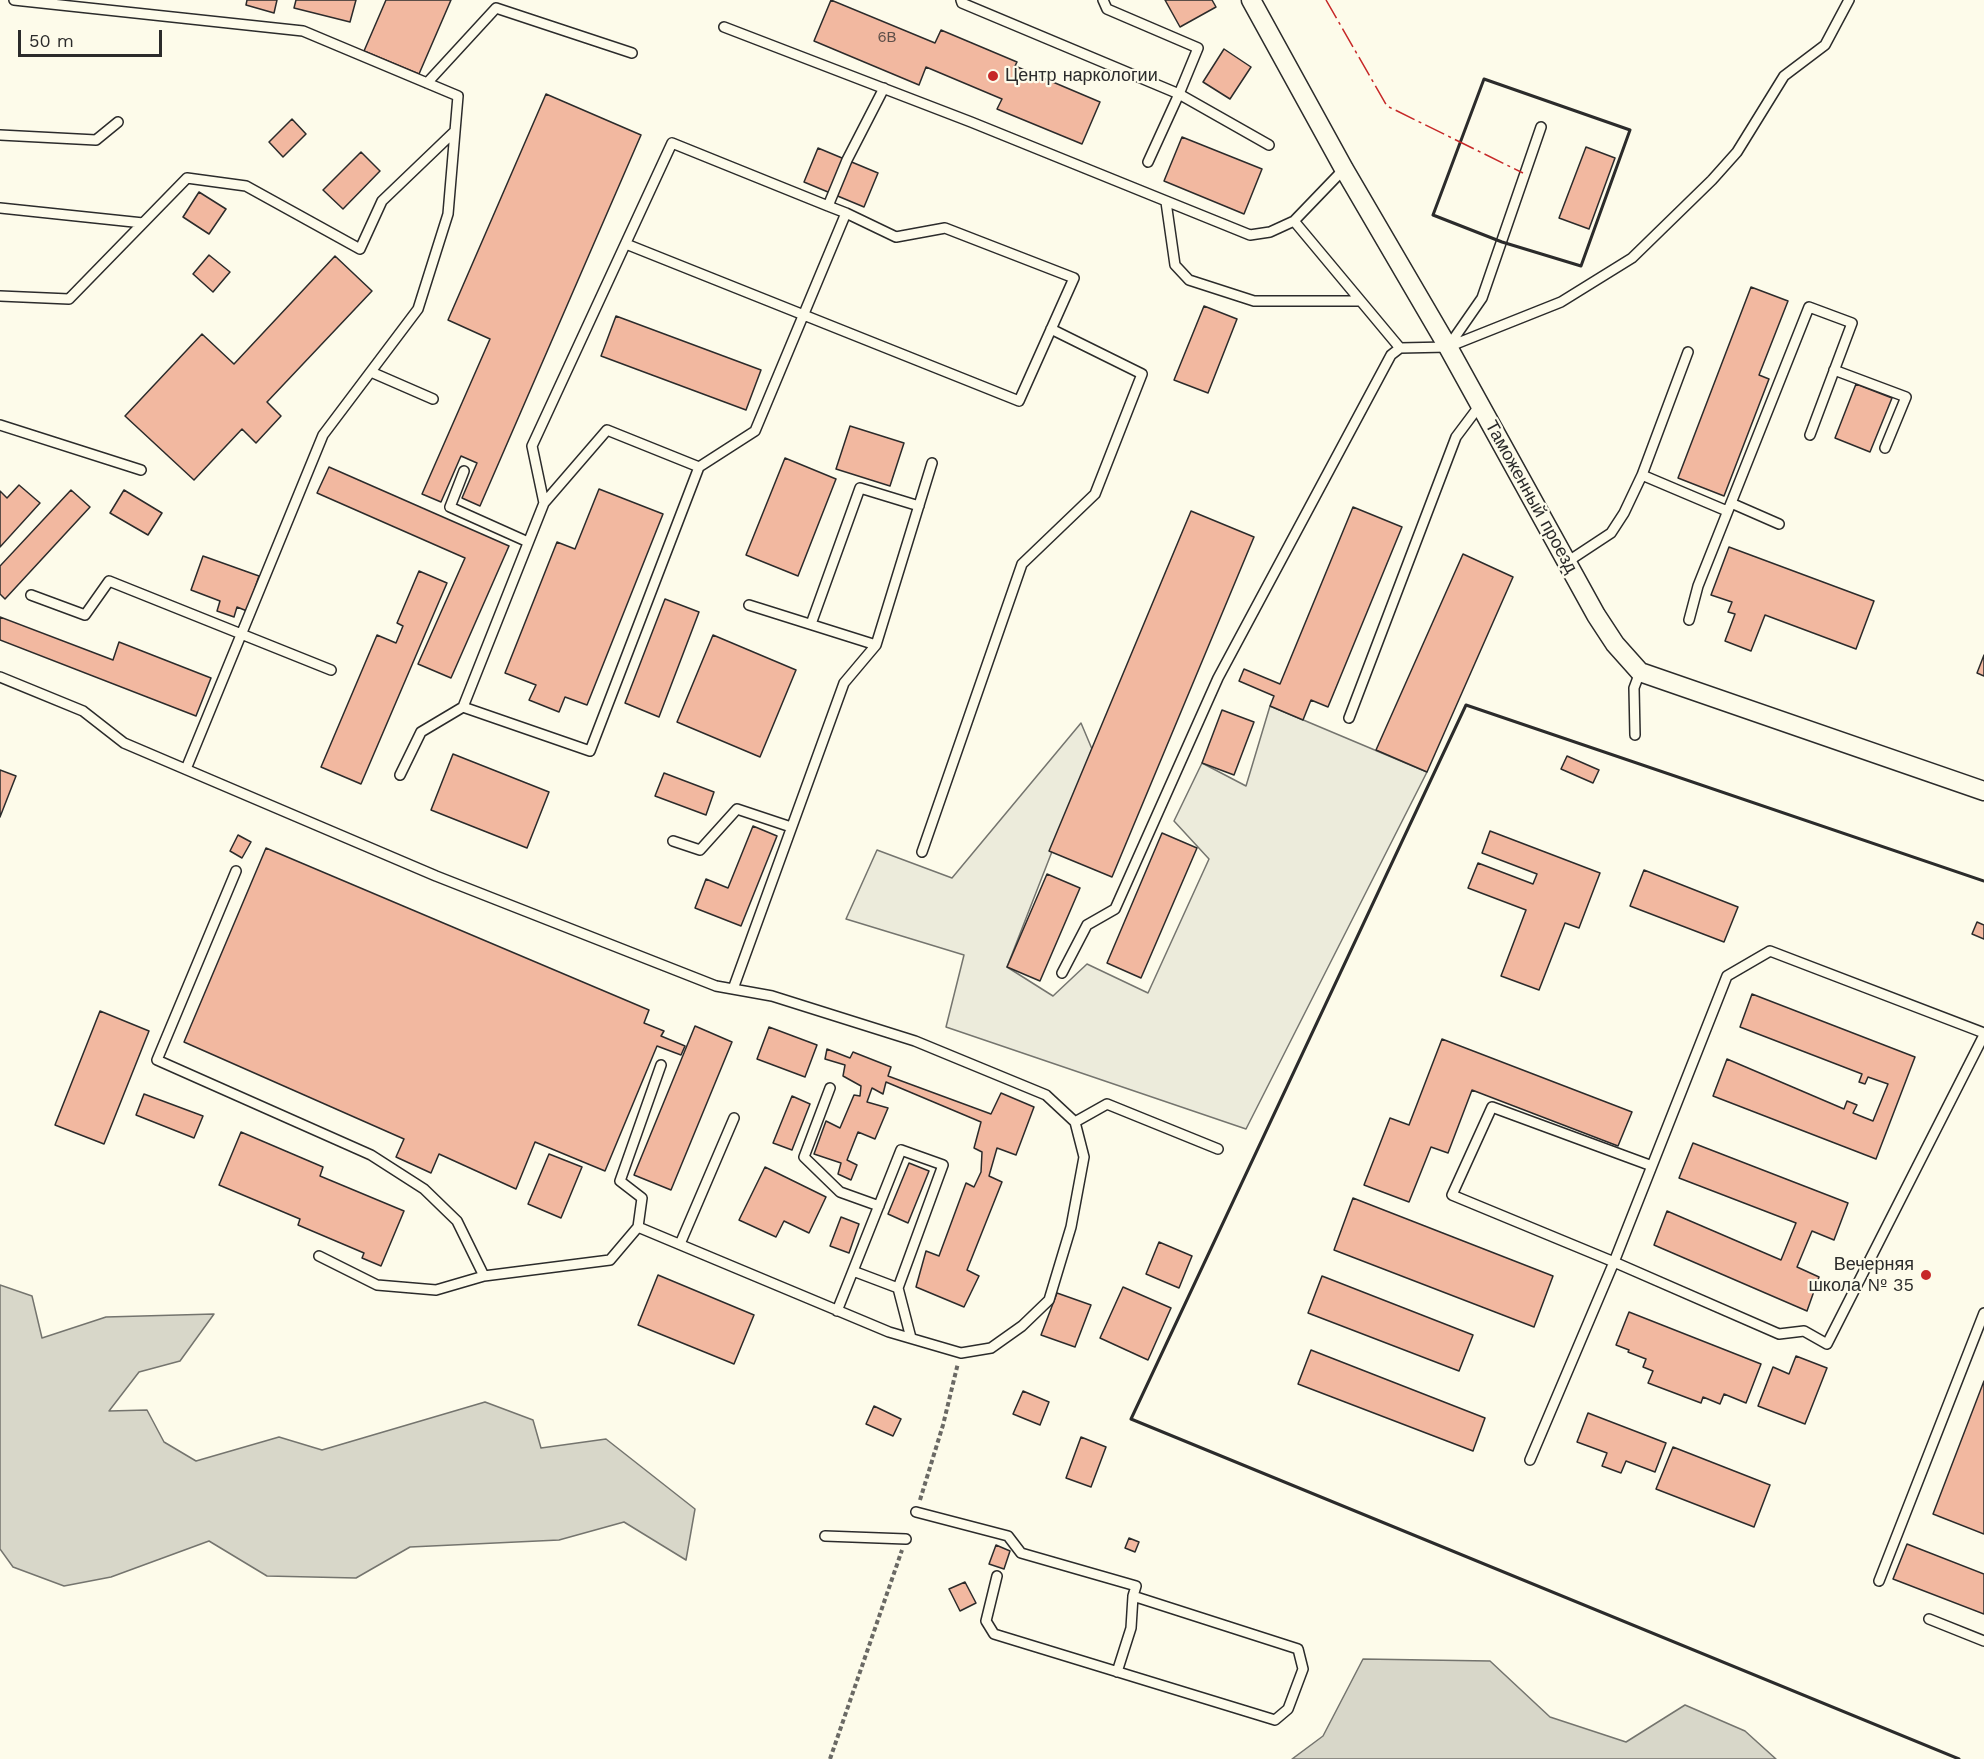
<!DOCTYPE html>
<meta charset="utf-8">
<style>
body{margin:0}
#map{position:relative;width:1984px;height:1759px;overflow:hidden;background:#fdfbea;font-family:"Work Sans",sans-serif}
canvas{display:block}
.scale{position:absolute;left:18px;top:30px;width:144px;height:27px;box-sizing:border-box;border:3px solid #2b2b2b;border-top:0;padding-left:8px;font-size:18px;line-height:21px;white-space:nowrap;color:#2b2b2b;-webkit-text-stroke:4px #fdfbea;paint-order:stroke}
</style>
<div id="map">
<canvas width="1984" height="1759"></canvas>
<div class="scale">50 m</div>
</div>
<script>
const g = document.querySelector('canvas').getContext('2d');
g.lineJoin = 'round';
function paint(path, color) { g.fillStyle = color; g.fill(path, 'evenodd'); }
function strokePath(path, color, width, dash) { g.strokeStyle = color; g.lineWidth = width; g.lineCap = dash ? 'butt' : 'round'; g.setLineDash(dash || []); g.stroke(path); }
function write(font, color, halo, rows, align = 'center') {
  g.font = font + ' "Work Sans",sans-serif'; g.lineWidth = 4.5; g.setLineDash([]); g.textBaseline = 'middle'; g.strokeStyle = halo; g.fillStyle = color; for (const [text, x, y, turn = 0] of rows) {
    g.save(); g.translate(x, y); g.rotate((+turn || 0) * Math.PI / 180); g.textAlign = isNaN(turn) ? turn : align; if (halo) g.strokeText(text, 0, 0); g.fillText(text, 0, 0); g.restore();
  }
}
const green = new Path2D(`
 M1270 706 1427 772 1246 1129 946 1027 964 955 846 919 877 850 952 878 1081 723 1092 749 1007 967 1053 996 1087 964 1148 993 1209 859 1174 821 1202 763 1246 786Z`);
paint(green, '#ecebdb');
strokePath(green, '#74746e', 1.5);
const water = new Path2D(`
 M0 1285 32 1296 42 1338 106 1317 214 1314 180 1361 139 1372 109 1411 147 1410 164 1442 196 1461 279 1437 322 1450 485 1402 533 1420 541 1448 606 1439 695 1509 686 1560 624 1522 559 1540 410 1547 356 1578 267 1576 209 1541 111 1577 64 1586 13 1567 0 1549Z
 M1363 1659 1490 1661 1550 1717 1626 1742 1685 1705 1745 1731 1776 1759H1292L1323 1736Z`);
paint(water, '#d8d7c9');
strokePath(water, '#74746e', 1.5);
const building = new Path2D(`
 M247 0H277L274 13 246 5Z
 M296 0H356L350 22 294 8Z
 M386 0H451L419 74 364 51Z
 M831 0 935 43 941 30 1017 62 1015 66 1100 102 1082 144 997 109 1002 99 926 67 919 85 814 41Z
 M1165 0H1212L1216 7 1180 27Z
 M1224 49 1251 67 1230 99 1203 82Z
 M546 94 641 135 480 506 462 498 477 463 461 456 441 502 422 494 490 339 448 320Z
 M292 119 306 134 283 157 269 142Z
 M1182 137 1262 169 1244 214 1164 181Z
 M1586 147 1615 158 1589 229 1559 218Z
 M818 148 878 173 864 207 804 182Z
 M361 152 380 171 343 209 323 190Z
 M199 192 226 209 209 234 183 217Z
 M209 255 230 272 213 292 193 274Z
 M335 256 372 291 267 402 281 416 256 443 242 429 194 480 125 416 202 334 234 364Z
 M1751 287 1788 301 1759 375 1769 379 1724 496 1678 478Z
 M1204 306 1237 319 1208 393 1174 380Z
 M616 316 761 370 746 410 601 356Z
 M1856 384 1892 398 1870 452 1835 438Z
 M850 426 904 443 890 486 836 469Z
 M785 458 836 479 798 576 746 555Z
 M329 467 509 546 451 678 418 664 465 558 317 493Z
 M19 485 40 503 0 547V491L7 498Z
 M599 489 663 514 587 705 565 697 559 712 529 700 536 685 505 673 557 542 575 549Z
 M71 490 90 507 5 599 0 594V566Z
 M124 490 162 513 148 535 110 513Z
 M1353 507 1402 527 1328 707 1311 700 1303 720 1270 706 1274 696 1239 681 1244 669 1280 684Z
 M1191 511 1254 537 1112 877 1049 851Z
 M1729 547 1874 601 1856 649 1765 615 1751 651 1725 641 1735 614 1728 612 1732 602 1711 595Z
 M1463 554 1513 577 1427 772 1376 750Z
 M203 556 259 576 247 611 237 607 234 617 217 611 220 601 191 590Z
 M419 571 447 583 361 784 321 767 377 635 396 643 403 626 397 623Z
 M665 599 699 612 659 717 625 703Z
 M0 617 113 660 119 642 211 678 196 716 0 640Z
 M713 635 796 670 760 757 677 722Z
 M1984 655V676L1977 673Z
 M1222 710 1254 722 1234 775 1202 763Z
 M453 754 549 792 527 848 431 810Z
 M1567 756 1599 770 1593 783 1561 769Z
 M0 770 16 776 0 817Z
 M664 773 714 792 706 815 655 796Z
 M753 826 777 836 741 926 695 908 706 879 728 888Z
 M1490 831 1600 873 1579 928 1565 923 1539 990 1501 976 1526 910 1468 888 1478 863 1533 884 1537 874 1482 853Z
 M1162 833 1197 848 1141 978 1107 963Z
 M238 835 251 842 242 858 230 851Z
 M266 848 649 1010 644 1023 664 1031 661 1036 685 1046 681 1055 657 1046 605 1171 535 1142 516 1189 439 1154 431 1173 396 1157 404 1139 184 1042Z
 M1644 870 1738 907 1724 942 1630 906Z
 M1047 874 1080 888 1040 981 1007 967Z
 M1977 922 1984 925V939L1972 934Z
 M1752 994 1915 1057 1876 1159 1713 1096 1727 1059 1844 1109 1847 1101 1857 1105 1853 1113 1873 1121 1888 1084 1868 1077 1865 1084 1859 1082 1862 1074 1740 1027Z
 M100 1011 149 1031 104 1144 55 1125Z
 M695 1026 732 1042 671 1190 634 1175Z
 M769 1027 817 1045 805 1077 757 1059Z
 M1442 1039 1632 1112 1618 1146 1472 1090 1448 1153 1431 1147 1409 1202 1364 1185 1390 1118 1409 1125Z
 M827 1049 850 1058 853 1052 891 1067 888 1076 991 1114 1001 1093 1034 1107 1016 1155 997 1148 989 1176 1002 1182 967 1270 979 1276 964 1307 916 1287 926 1251 939 1256 966 1183 974 1187 981 1172 982 1152 974 1148 981 1122 886 1082 883 1094 872 1088 867 1102 888 1108 875 1139 858 1132 847 1160 857 1165 851 1180 838 1174 841 1163 814 1154 826 1121 840 1128 854 1095 860 1096 861 1086 843 1076 845 1065 825 1059Z
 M144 1094 203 1116 194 1138 136 1115Z
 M792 1096 810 1104 792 1150 773 1143Z
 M241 1132 323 1167 320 1176 404 1211 381 1266 362 1258 364 1253 298 1225 300 1219 219 1185Z
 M1693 1143 1848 1203 1834 1240 1812 1231 1797 1267 1819 1277 1807 1311 1654 1245 1667 1211 1781 1260 1796 1223 1679 1178Z
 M549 1154 582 1167 561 1218 528 1204Z
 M909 1163 929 1171 908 1223 888 1214Z
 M765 1167 826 1197 809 1233 784 1221 776 1237 739 1220Z
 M1353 1198 1553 1276 1534 1327 1334 1250Z
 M841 1217 859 1224 849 1253 830 1246Z
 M1159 1242 1192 1256 1179 1288 1146 1274Z
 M658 1275 754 1315 734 1364 638 1325Z
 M1322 1276 1473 1335 1459 1371 1308 1313Z
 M1123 1287 1171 1308 1148 1360 1100 1338Z
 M1057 1293 1091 1305 1075 1347 1041 1335Z
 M1629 1312 1761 1364 1746 1403 1724 1394 1720 1404 1703 1397 1701 1403 1648 1383 1653 1371 1643 1367 1646 1359 1628 1352 1629 1350 1616 1345Z
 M1311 1350 1485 1418 1473 1451 1298 1384Z
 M1796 1356 1827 1368 1805 1424 1758 1406 1773 1367 1789 1374Z
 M1984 1381V1534L1933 1514Z
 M1023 1391 1049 1402 1040 1425 1013 1414Z
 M874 1406 901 1419 893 1436 866 1424Z
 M1588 1413 1666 1443 1655 1472 1626 1461 1621 1473 1602 1466 1607 1453 1577 1442Z
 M1081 1437 1106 1447 1091 1487 1066 1478Z
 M1673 1447 1770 1485 1754 1527 1656 1489Z
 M1129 1538 1139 1542 1135 1552 1125 1548Z
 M1907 1544 1984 1574V1614L1893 1579Z
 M996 1545 1010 1551 1004 1569 989 1564Z
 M965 1582 976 1603 960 1611 949 1589Z`);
paint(building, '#f2b8a0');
strokePath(building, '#2b2b2b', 1.5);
const service = new Path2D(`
 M14 0 303 31 458 96 448 214 418 309 323 435 186 769
 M961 0 962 3 1179 94 1148 162
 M1103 0 1107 9 1198 48 1179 94 1269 145
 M724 27 971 122 1250 235 1270 232 1294 221 1344 169
 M427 83 496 8 632 53
 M0 135 96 140 118 122
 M1166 202 1175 265 1189 280 1254 301H1360
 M0 208 143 223
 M1294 221 1400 348
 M626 244 1019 401 1074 278 945 228 896 237 846 213
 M0 296 69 299 187 178 246 186 360 249 382 201 455 131
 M1448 347 1482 298 1541 127
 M1834 370 1906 397 1885 448
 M371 372 433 399
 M0 425 141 470
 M464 471 450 507 528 542
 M1642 475 1688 352
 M544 503 607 430 699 467
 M1731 503 1779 524
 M1567 562 1611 533 1624 513 1642 475 1727 511
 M31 595 85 615 109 581 331 670
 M749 605 876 645
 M1689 620 1698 586 1809 307 1852 323 1810 435
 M811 624 860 488 919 506
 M0 677 83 711 124 743 436 876 716 986 772 996 915 1041 1046 1095 1075 1122 1084 1157 1071 1227 1049 1300 1022 1326 991 1348 961 1353 889 1332 638 1227 610 1260 484 1276 436 1290 377 1285 319 1256
 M463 707 590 751 699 467 755 431 846 213 828 206
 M1349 718 1456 437 1480 405
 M1635 735 1634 688 1640 672
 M400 775 421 732 463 707 544 503 532 446 672 143 828 206 847 160 884 88
 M673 841 700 850 737 809 791 827
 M922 852 1022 564 1095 494 1142 374 1051 329
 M236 871 157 1060 371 1155 424 1189 457 1221 484 1276
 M1062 973 1087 925 1115 909 1218 678 1391 355 1400 348 1448 347 1561 302 1632 258 1712 180 1737 152 1784 76 1825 45 1849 0
 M733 989 844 683 876 645 932 463
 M830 1088 804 1157 840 1192 879 1206
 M1075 1122 1107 1104 1218 1149
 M1652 1166 1492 1107 1452 1195 1614 1262 1779 1334 1804 1331 1827 1344 1984 1035
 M638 1227 642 1198 620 1181 661 1065
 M680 1244 734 1118
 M853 1271 898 1288
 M837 1311 901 1150 943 1165 898 1288 911 1338
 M1530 1460 1614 1262 1727 976 1770 951 1984 1033
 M916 1512 1008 1536 1021 1553 1136 1586 1133 1596
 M825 1536 906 1539
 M997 1576 986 1621 994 1634 1275 1720 1288 1709 1303 1669 1298 1649 1133 1596 1131 1628 1117 1672
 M1879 1581 1984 1313
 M1929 1619 1984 1641`);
const minor = new Path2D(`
 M1251 0 1344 169 1448 347 1596 615 1615 644 1640 672 1984 791`);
strokePath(service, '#2b2b2b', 12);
strokePath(minor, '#2b2b2b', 21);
strokePath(new Path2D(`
 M920 1500 943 1425 958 1363
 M830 1759 902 1550`), '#6a6964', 4, [4.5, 3]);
strokePath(service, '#fdfbea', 9);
strokePath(minor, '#fdfbea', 18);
strokePath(new Path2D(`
 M1484 79 1630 130 1581 266 1502 242 1433 215Z
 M1959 1759 1131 1419 1466 705 1984 881`), '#2b2b2b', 3);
strokePath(new Path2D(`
 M1326 0 1387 106 1523 173`), '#c62828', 1.5, [21, 4.5, 3, 4.5]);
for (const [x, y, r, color] of [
 [993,76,6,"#c62828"],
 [1926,1275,6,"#c62828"]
]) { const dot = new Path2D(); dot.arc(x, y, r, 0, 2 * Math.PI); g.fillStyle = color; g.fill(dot); strokePath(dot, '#fdfbea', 2); }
write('15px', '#5d4e48', null, [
 ["6В",887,38]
]);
write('18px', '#2b2b2b', '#fdfbea', [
 ["Центр наркологии",1005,76],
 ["Вечерняя",1914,1265,"right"],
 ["школа № 35",1914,1286,"right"]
], 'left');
write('18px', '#2b2b2b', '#fdfbea', [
 ["Таможенный проезд",1531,497,61]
]);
</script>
